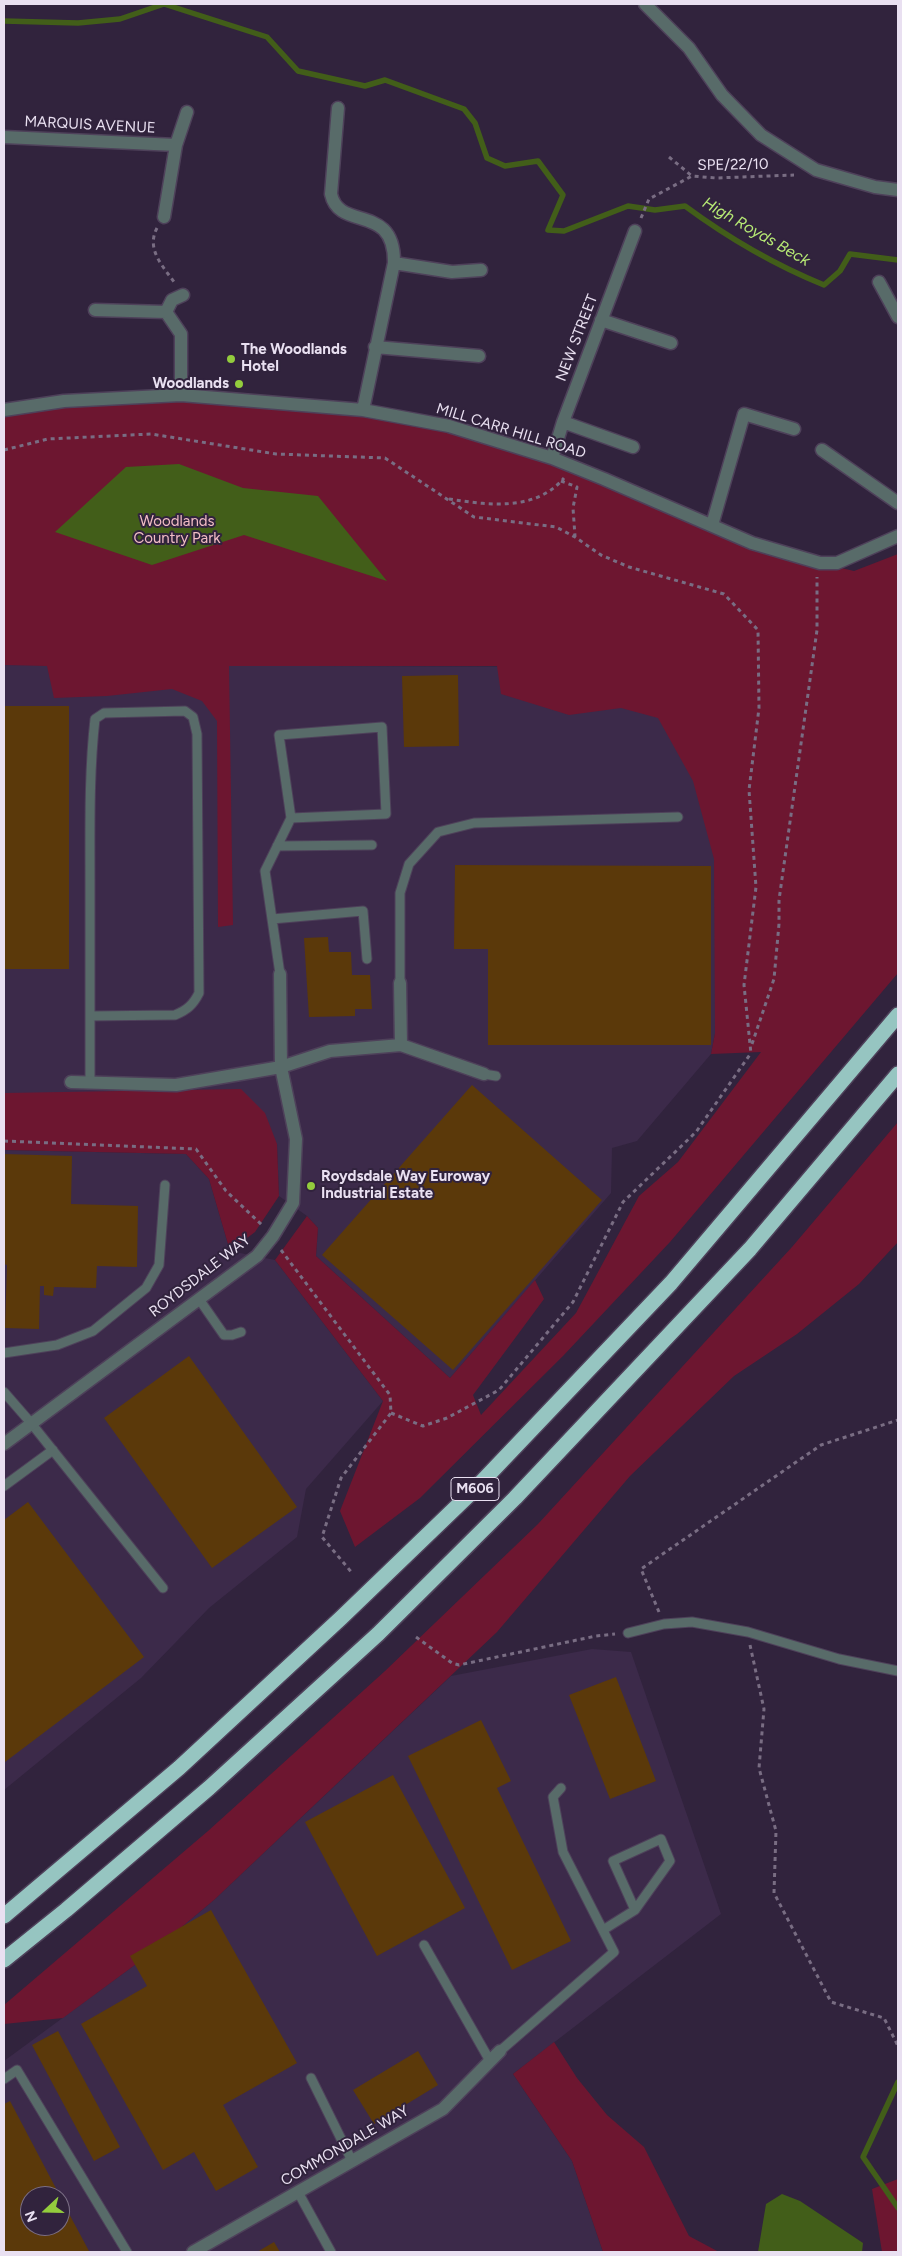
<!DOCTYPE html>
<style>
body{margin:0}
#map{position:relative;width:902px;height:2256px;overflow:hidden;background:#31233d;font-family:Figtree,sans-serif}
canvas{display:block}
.frame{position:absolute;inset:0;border:5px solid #e9e0f1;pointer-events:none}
.north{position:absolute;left:20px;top:2186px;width:50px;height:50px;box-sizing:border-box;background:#31233d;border:1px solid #7b6f85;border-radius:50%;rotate:249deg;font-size:14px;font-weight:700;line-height:20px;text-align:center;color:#e9e0f1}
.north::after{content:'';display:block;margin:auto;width:18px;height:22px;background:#93cc3d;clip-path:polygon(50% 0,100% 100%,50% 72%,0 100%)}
</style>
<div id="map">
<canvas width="902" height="2256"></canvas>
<div class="frame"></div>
<div class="north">N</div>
</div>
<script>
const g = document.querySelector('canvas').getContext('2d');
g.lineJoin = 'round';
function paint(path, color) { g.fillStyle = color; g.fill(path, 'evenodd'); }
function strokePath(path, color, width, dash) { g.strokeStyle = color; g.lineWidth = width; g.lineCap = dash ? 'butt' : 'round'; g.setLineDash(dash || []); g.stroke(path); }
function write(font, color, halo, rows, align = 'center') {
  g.font = font + ' Figtree,sans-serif'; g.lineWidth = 4; g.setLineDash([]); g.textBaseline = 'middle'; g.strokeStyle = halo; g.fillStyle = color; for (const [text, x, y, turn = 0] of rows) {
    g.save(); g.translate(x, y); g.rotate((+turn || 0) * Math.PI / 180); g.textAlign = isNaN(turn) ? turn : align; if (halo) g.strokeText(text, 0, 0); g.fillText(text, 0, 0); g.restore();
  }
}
paint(new Path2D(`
 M4 665 632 667 747 870 711 1054 637 1141 612 1148 611 1193 450 1378 316 1256 318 1228 307 1216 279 1196 277 1144 43 1093H4Z
 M4 1150 186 1154 209 1179 230 1251 275 1260 383 1401 306 1489 297 1537 209 1608 141 1678 4 1790Z
 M592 1649 631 1652 721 1914 513 2074 572 2161 603 2252H4V2061L147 1956 214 1900 451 1676ZM30 2196H60V2226H30Z`), '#3c2a4a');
paint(new Path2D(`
 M181 395 449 426 820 563 854 571 898 554V973L670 1242 563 1356 420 1498 355 1547 340 1511 383 1401 275 1260 307 1216 318 1228 316 1256 450 1378 535 1280 544 1299 473 1395 481 1415 576 1313 639 1196 678 1162 761 1052 711 1054 715 1033 714 859 693 781 658 718 621 708 569 715 501 694 497 666H229L233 925 218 927 217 721 202 701 172 689 107 696 54 698 47 666 4 665V410Z
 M241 1089 265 1113 277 1144 279 1196 255 1232 230 1251 209 1179 186 1154 4 1150V1093Z
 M898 1122V1242L859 1284 797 1334 734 1376 630 1476 497 1632 214 1900 147 1956 63 2018 4 2024V2005L208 1831 385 1671 538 1524 792 1247Z
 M554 2042 577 2078 607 2115 644 2147 689 2236 719 2252H603L572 2161 513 2074Z
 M898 2179V2252H882L872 2189Z`), '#6d1630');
paint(new Path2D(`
 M179 464 243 488 318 496 387 581 244 535 152 565 55 532 126 467Z
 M782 2194 800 2201 863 2243 862 2252H758L766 2204Z`), '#425e19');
strokePath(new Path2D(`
 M4 21 78 23 120 19 164 4 267 37 298 71 365 86 385 80 464 109 475 123 487 158 505 166 538 161 563 195 548 230 564 231 628 206 655 210 685 206C727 237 775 265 824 285L840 271 850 254 898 260
 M898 2082 863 2157 898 2208`), '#425e19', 5.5);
paint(new Path2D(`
 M458 675 459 746 404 747 402 676Z
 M4 706H69V969H4Z
 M455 865 711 866V1045H488V949H454Z
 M328 937 329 952H351L352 975H370L372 1009H355V1016L309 1017 304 938Z
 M472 1085 602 1200 453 1370 322 1255Z
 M4 1154 72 1156 71 1204 138 1206 137 1267 97 1266 96 1288 54 1287 53 1296 44 1295V1286H40L39 1329 5 1328 7 1265 4 1264Z
 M189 1356 297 1507 212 1568 104 1418Z
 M28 1502 144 1657 5 1762 4 1520Z
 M616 1677 656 1781 610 1799 569 1695Z
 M481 1720 511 1781 497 1788 571 1941 512 1970 408 1756Z
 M393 1775 465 1908 377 1956 305 1822Z
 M211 1910 297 2063 223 2105 258 2167 216 2191 194 2152 163 2170 81 2024 147 1986 130 1956Z
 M58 2031 120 2147 94 2161 32 2045Z
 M418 2051 438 2085 374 2124 353 2090Z
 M10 2101 60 2196H30V2226H60V2197L89 2251 86 2252H4V2104Z
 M274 2242 280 2252H257Z`), '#5b390a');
const service = new Path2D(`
 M277 846 372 845
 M272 919 363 911 367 959
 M280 974 265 871 291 818 279 735 382 727 386 814 291 818
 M400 983V893L409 864 438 832 474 823 678 817
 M90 1016 175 1015C187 1010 193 1005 199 993L197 734 193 717 185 711 104 713 95 719C89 772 90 826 90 879 90 947 90 1015 90 1082
 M484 1074 496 1076
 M199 1299 224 1335H232L241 1332
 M4 1353 57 1345 93 1331 146 1288 159 1265 165 1185
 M4 1392 31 1423 163 1588
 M4 1486 53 1450
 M628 1633 664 1624 692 1622 748 1632 839 1659 898 1671
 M603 1930 635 1910 670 1861 661 1839 613 1861 635 1910
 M424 1945 490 2061
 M500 2051 614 1952 563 1852 553 1797 561 1788
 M311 2078 352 2161
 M4 2079 17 2070 127 2252
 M298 2192 331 2252`);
const minor = new Path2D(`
 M645 4 689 48 722 95 761 135 816 170 875 187 898 190
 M338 108 331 194C339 232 395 202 394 263L363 410
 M4 137 176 145 164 217
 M176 145 187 112
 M394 263 452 272 481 270
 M879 282 898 317
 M95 310 166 312
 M601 320 671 343
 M375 347 479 356
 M181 395V334L166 312 172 300 183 295
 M4 410 64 401 181 395 363 410 449 426 552 458 604 479 752 543 820 563H837L898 536
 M563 422 633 447
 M822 450 898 503
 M552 458 563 422 635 231
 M712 525 744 414 794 429
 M400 983 401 1045
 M71 1082 176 1085 281 1067 330 1051 401 1045 484 1074
 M4 1444 257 1256 273 1236 293 1203 296 1139 281 1067 280 974
 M193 2252 443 2109 500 2051`);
const motorway = new Path2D(`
 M4 1916 179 1768 341 1618 474 1490 671 1283 898 1015
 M4 1960 66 1910 209 1788 378 1634 515 1498 750 1249 898 1074`);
strokePath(service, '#4e415a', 11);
strokePath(minor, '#4e415a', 15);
strokePath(motorway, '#4e415a', 18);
strokePath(new Path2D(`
 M669 157 692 176
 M641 218 649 199 692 176 716 178 794 175
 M157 228C146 249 162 265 174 282
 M4 450 48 439 151 434 276 454 385 458 474 517 556 527 575 537 601 555 629 567 724 594 758 630 759 708 749 790 756 887 744 985 751 1054
 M561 481 577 487 573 508 575 536
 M449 499C488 505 535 512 564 478
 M752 1044 774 979 779 924V900L817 630V577
 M4 1141 196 1149 226 1191 263 1226
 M281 1250 390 1395 391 1413 341 1478 322 1537 353 1574
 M391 1413 423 1426 447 1418 499 1390 573 1302 623 1202 696 1132 751 1053
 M659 1612 641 1569 821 1445 898 1420
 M416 1637 452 1663 459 1665 596 1636 615 1634
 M750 1645 764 1709 759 1768 776 1831 774 1893 831 2002 884 2018 898 2046`), '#796d83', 3, [4, 4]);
strokePath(service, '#586b69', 9);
strokePath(minor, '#586b69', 12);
strokePath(motorway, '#96c5c1', 15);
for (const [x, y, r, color] of [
 [231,359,5,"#93cc3d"],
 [239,384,5,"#93cc3d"],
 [311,1186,5,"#93cc3d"]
]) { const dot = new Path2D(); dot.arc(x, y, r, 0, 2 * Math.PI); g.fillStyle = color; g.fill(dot); strokePath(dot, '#31233d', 2); }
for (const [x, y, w] of [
 [475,1489,48]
]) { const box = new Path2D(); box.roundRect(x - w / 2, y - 11.5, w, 23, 4); g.fillStyle = '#31233d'; g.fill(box); strokePath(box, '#e9e0f1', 1); }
write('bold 14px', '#e9e0f1', null, [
 ["M606",475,1489]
]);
write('15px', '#e9e0f1', '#31233d', [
 ["MARQUIS AVENUE",90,125,3],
 ["SPE/22/10",733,165,-1],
 ["NEW STREET",577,338,-69],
 ["MILL CARR HILL ROAD",511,431,17],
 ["ROYDSDALE WAY",200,1276,-38],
 ["COMMONDALE WAY",345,2146,-30]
]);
write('bold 15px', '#e9e0f1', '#31233d', [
 ["The Woodlands",241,350],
 ["Hotel",241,367],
 ["Woodlands",229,384,"right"],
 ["Roydsdale Way Euroway",321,1177],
 ["Industrial Estate",321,1194]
], 'left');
write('15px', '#f2bdc5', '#31233d', [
 ["Woodlands",177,522],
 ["Country Park",177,539]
]);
write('italic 16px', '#b7ea75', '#31233d', [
 ["High Royds Beck",756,232,30]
]);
</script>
